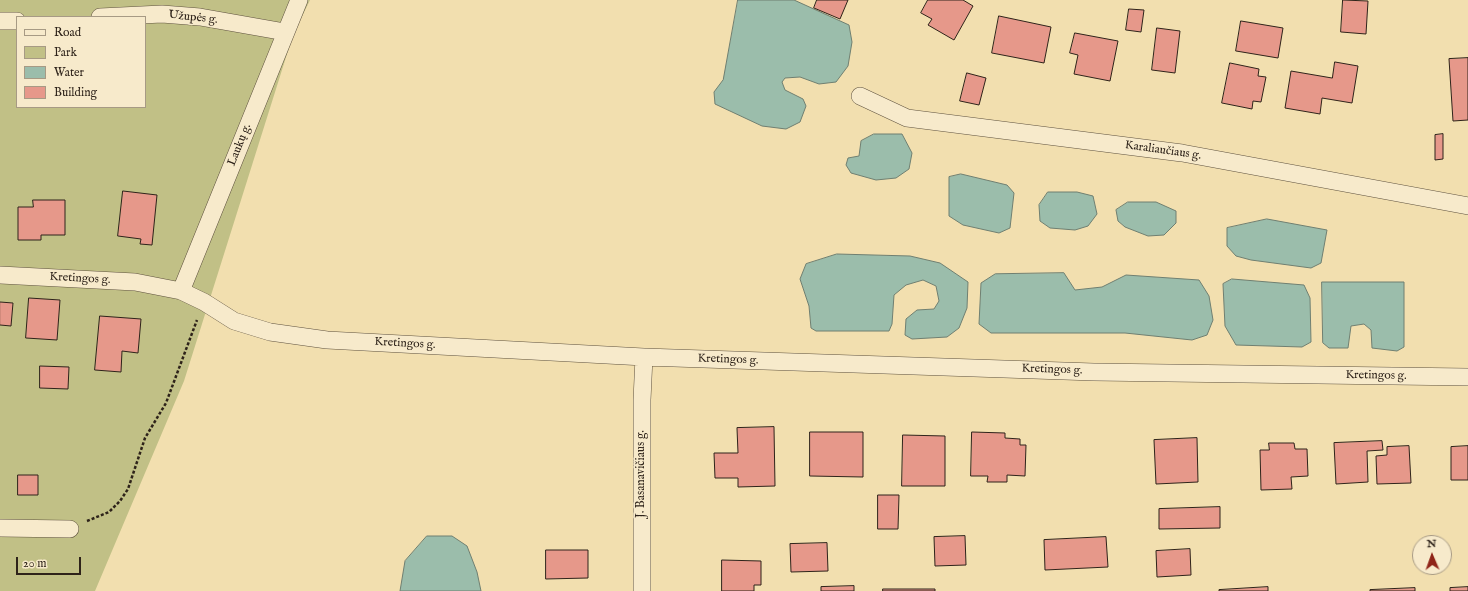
<!DOCTYPE html>
<meta charset="utf-8">
<style>
body{margin:0}
#map{position:relative;width:1468px;height:591px;overflow:hidden;background:#f2dfaf;font-family:"IM FELL English",serif}
canvas{display:block}
.legend{position:absolute;left:16px;top:16px;width:130px;height:92px;box-sizing:border-box;background:#f7eacb;border:1px solid #a79a84;margin:0;padding:5px 7px;list-style:none;font-size:12px;color:#2e231a}
.legend li{display:flex;align-items:center;gap:8px;height:20px}
.legend b{width:20px;border:1px solid #a79a84}
.north{position:absolute;left:1412px;top:535px;width:40px;height:40px;box-sizing:border-box;background:#f7eacb;border:1px solid #a79a84;border-radius:50%;rotate:358deg;font-size:11px;font-weight:700;line-height:16px;text-align:center;color:#2e231a}
.north::after{content:'';display:block;margin:auto;width:14px;height:18px;background:#8f2418;clip-path:polygon(50% 0,100% 100%,50% 72%,0 100%)}
.scale{position:absolute;left:16px;top:557px;width:65px;height:18px;box-sizing:border-box;border:2px solid #2e231a;border-top:0;padding-left:5px;font-size:12px;line-height:14px;white-space:nowrap;color:#2e231a;-webkit-text-stroke:3px #f7eacb;paint-order:stroke}
</style>
<div id="map">
<canvas width="1468" height="591"></canvas>
<ul class="legend">
<li><b style="height:5px;background:#f7eacb"></b>Road</li>
<li><b style="height:11px;background:#c1c086"></b>Park</li>
<li><b style="height:11px;background:#9bbdab"></b>Water</li>
<li><b style="height:11px;background:#e6988a"></b>Building</li>
</ul>
<div class="north">N</div>
<div class="scale">20 m</div>
</div>
<script>
const g = document.querySelector('canvas').getContext('2d');
g.lineJoin = 'round';
function paint(path, color) { g.fillStyle = color; g.fill(path, 'evenodd'); }
function strokePath(path, color, width, dash) { g.strokeStyle = color; g.lineWidth = width; g.lineCap = dash ? 'butt' : 'round'; g.setLineDash(dash || []); g.stroke(path); }
function write(font, color, halo, rows, align = 'center') {
  g.font = font + ' "IM FELL English",serif'; g.lineWidth = 3; g.setLineDash([]); g.textBaseline = 'middle'; g.strokeStyle = halo; g.fillStyle = color; for (const [text, x, y, turn = 0] of rows) {
    g.save(); g.translate(x, y); g.rotate((+turn || 0) * Math.PI / 180); g.textAlign = isNaN(turn) ? turn : align; if (halo) g.strokeText(text, 0, 0); g.fillText(text, 0, 0); g.restore();
  }
}
paint(new Path2D(`
 M0 0H310L293 35 184 381 95 591H0ZM17 17H145V107H17Z`), '#c1c086');
const water = new Path2D(`
 M738 0H794L849 25 852 42 848 66 836 82 819 84 800 77 785 78 782 82 785 90 803 99 806 106 800 122 786 129 762 126 715 104 714 92 723 80Z
 M874 134H902L912 153 909 169 896 178 876 180 851 173 846 165 848 158 859 156 861 141Z
 M961 174 1007 185 1014 193 1010 228 999 233 963 225 949 216V177Z
 M1048 192H1077L1093 196 1097 214 1088 226 1075 230 1050 228 1040 221 1039 205Z
 M1128 202H1156L1176 211V223L1164 235 1148 236 1125 227 1118 221 1116 210Z
 M1267 219 1327 230 1321 263 1311 268 1251 260 1236 256 1227 246V228Z
 M837 254 910 256 940 263 968 282 967 308 959 328 947 337 912 339 905 335 906 319 917 310 934 309 939 301 936 286 923 280 906 285 894 295 892 324 889 331H816L811 328 809 306 800 279 806 264Z
 M1064 273 1075 290 1102 287 1126 275 1199 280 1209 296 1213 320 1207 335 1192 340 1125 333H991L979 324 981 283 995 274Z
 M1232 279 1304 285 1310 298 1311 342 1302 347 1236 345 1225 326 1223 284Z
 M1322 282H1404V347L1397 351 1372 348 1371 330 1364 324 1351 326 1348 348H1329L1323 343Z
 M427 536H452L467 546 477 572 481 591H400L405 561Z`);
paint(water, '#9bbdab');
strokePath(water, '#6f7f71', 1);
const building = new Path2D(`
 M817 0H848L840 19 814 8Z
 M928 0H963L973 6 954 40 928 25 932 19 921 13Z
 M1343 0 1368 1 1366 34 1341 32Z
 M1129 9 1144 10 1141 32 1126 30Z
 M999 16 1051 27 1044 63 992 53Z
 M1241 21 1283 28 1278 58 1236 51Z
 M1157 28 1180 31 1175 73 1152 70Z
 M1075 33 1118 41 1110 81 1074 74 1078 55 1070 53Z
 M1468 58V120L1453 121 1449 59Z
 M1335 62 1358 66 1352 103 1322 98 1320 114 1285 108 1291 71 1332 78Z
 M1230 63 1259 69 1258 76 1266 77 1261 102 1253 101 1252 109 1222 103Z
 M967 73 986 78 979 105 960 101Z
 M1443 134V159L1435 160V135Z
 M123 191 157 195 152 245 140 244 141 239 118 236Z
 M33 200H65V235H41V240H18V207H33Z
 M29 298 60 300 57 340 26 338Z
 M0 302 13 303 11 326 0 325Z
 M100 316 141 319 138 353 122 351 121 372 95 370Z
 M40 366 69 367 68 389 40 388Z
 M774 427 775 486 738 487V478H715L714 453H738L737 428Z
 M810 432H863V477L810 476Z
 M972 432 1005 433V438L1020 439V445H1026L1025 476 1007 475V482H987L988 476H971Z
 M903 435 945 436V486H902Z
 M1197 438 1198 482 1156 484 1154 440Z
 M1382 441 1383 450 1367 451 1368 482 1336 484 1334 443Z
 M1269 443H1294L1295 449H1307L1308 476 1291 477 1292 489 1261 490 1260 450H1269Z
 M1409 446 1411 483 1377 484 1376 456 1387 455V447Z
 M1468 446V480H1451V447Z
 M18 475H38V495H18Z
 M878 495H899L898 529H878Z
 M1220 507V528L1159 529V509Z
 M965 536 966 565 935 566 934 537Z
 M1106 537 1108 567 1045 570 1044 540Z
 M827 543 828 571 791 572 790 544Z
 M1190 549 1191 575 1157 577 1156 551Z
 M546 550H588V578L546 579Z
 M722 560 761 561V585H754V591H722Z
 M854 586V591H821V587Z
 M1268 587V591H1219V590Z
 M1468 587V591H1450V588Z
 M1415 588V591H1370V590Z
 M883 589H935V591H883Z`);
paint(building, '#e6988a');
strokePath(building, '#2e231a', 1);
const minor = new Path2D(`
 M100 17 162 14 200 17 285 32
 M0 21H17
 M860 96 907 118 1182 153 1468 206
 M0 275 135 282 181 291 204 302 234 321 270 332 327 340 644 357 1094 372 1468 377
 M181 291 299 0
 M0 528 70 529
 M642 591V400L644 357`);
strokePath(minor, '#5f523f', 18);
strokePath(new Path2D(`
 M87 521 109 512 120 501 128 489 145 438 166 403 197 320`), '#2e231a', 2.5, [3, 2]);
strokePath(minor, '#f7eacb', 17);
write('12px', '#2e231a', '#f7eacb', [
 ["Užupės g.",193,18,6],
 ["Laukų g.",240,145,-68],
 ["Karaliaučiaus g.",1163,151,8],
 ["Kretingos g.",80,279,3],
 ["Kretingos g.",405,344,3],
 ["Kretingos g.",728,360,2],
 ["Kretingos g.",1052,370,2],
 ["Kretingos g.",1376,376,1],
 ["J. Basanavičiaus g.",642,474,-90]
]);
</script>
